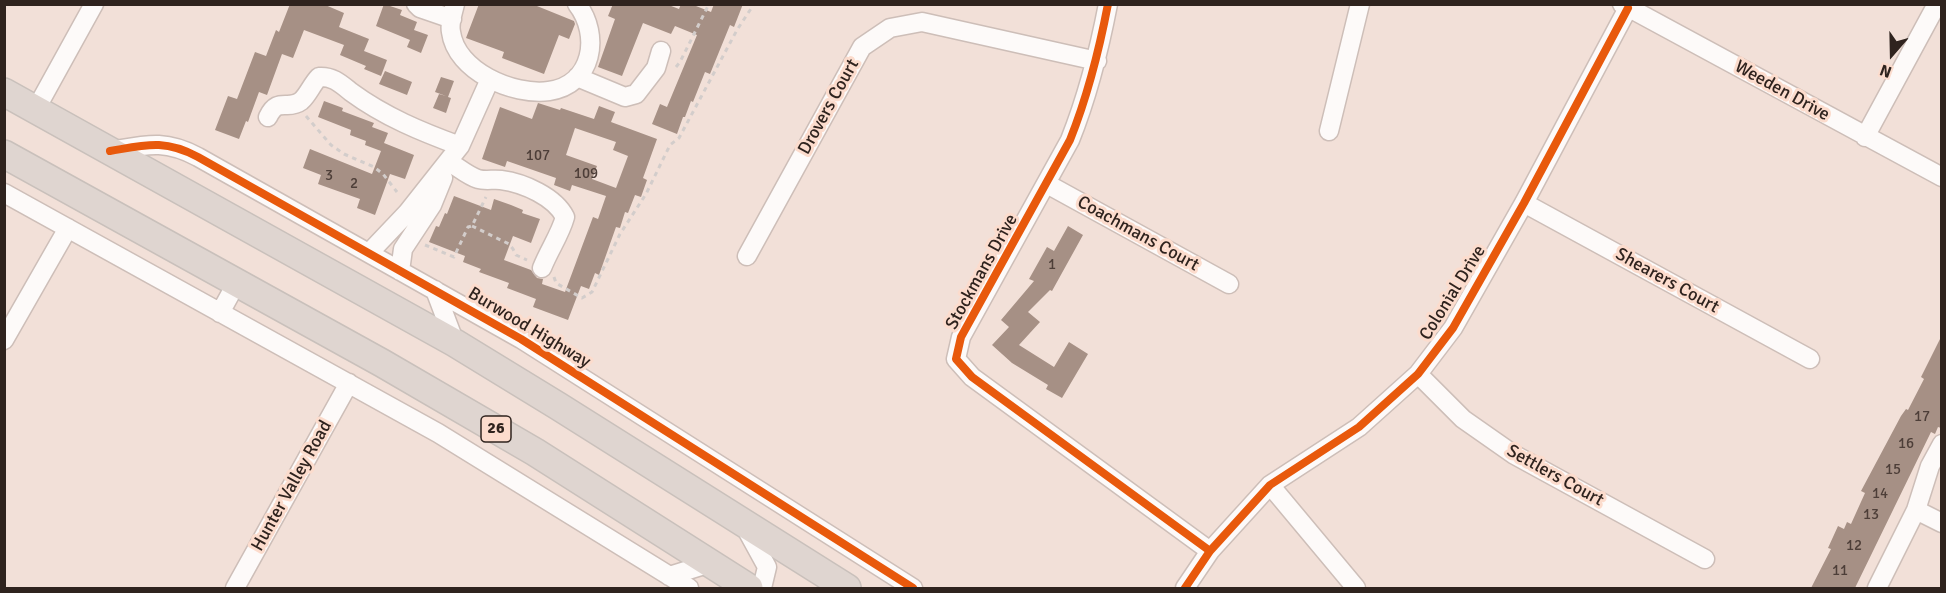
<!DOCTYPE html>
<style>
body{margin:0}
#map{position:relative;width:1946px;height:593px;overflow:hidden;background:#f2e0d8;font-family:Signika,sans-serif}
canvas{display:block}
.frame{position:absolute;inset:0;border:6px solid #2f231e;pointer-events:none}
.north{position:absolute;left:1862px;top:24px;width:60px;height:60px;-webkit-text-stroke:4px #fcdccd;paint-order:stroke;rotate:200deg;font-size:16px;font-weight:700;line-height:24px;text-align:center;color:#2f231e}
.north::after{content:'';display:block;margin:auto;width:21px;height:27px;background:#2f231e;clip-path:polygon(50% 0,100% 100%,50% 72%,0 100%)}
</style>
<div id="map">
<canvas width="1946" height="593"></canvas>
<div class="frame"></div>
<div class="north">N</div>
</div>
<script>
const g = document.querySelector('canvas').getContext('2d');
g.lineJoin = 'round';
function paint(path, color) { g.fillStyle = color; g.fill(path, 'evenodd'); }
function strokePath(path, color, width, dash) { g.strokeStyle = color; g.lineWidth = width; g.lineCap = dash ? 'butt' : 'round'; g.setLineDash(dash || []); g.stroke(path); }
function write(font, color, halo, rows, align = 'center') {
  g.font = font + ' Signika,sans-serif'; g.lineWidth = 6; g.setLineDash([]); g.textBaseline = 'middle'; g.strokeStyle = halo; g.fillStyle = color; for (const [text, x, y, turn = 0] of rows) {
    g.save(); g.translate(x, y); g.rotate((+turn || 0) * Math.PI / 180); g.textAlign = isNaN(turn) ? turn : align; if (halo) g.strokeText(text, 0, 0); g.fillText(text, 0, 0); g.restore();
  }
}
paint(new Path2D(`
 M290 4H323L344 13 339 27 369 39 364 51 387 60 381 76 364 69 366 66 340 55 344 45 304 30 293 58 282 54 267 95 259 92 248 122 246 121 239 139 215 130 228 96 237 99 255 52 266 56 276 30 279 32Z
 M384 4 402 10 400 15 417 22 414 30 428 35 421 53 407 47 410 40 376 26Z
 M479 4H532L574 21 575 24 569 39 559 35 544 74 502 58 504 52 466 38Z
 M613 4H666L679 9 681 4H691L711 12 714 4H743L734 27 730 25 710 74 705 72 693 102 691 101 685 117H683L677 134 652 124 660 104 667 107 697 35 675 26 671 34 643 23 622 76 598 67 615 19 608 16Z
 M385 71 412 82 407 95 379 84Z
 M441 77 454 81 448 97 451 98 446 113 433 108 439 94 446 96 435 92Z
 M324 101 343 108 342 111 374 123 372 127 388 133 384 143 414 155 405 179 390 174 375 215 357 208 360 199 318 184 321 175 303 168 310 149 372 174 381 151 365 145 366 141 350 135 351 130 318 117Z
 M538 103 560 110 561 108 594 119 599 106 615 112 611 122 657 139 643 178 647 180 641 197 635 195 628 213 625 212 620 228 616 227 599 275 595 273 589 289 581 286 568 320 533 307 536 299 507 288 509 283 479 272 481 269 463 262 465 256 429 242 436 226 439 227 445 213 447 214 454 196 491 210 494 199 511 205 523 210 522 213 540 219 531 243 513 236 504 260 531 270 537 278 543 279 542 284 565 292 593 217 598 219 606 196 572 185 570 191 554 185 556 178 507 161 505 167 482 159 500 107 532 119ZM575 128 616 142 613 150 628 156 616 188 592 179 597 166 566 155Z
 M1068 226 1083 235 1052 291 1050 290 1028 312 1040 322 1019 345 1054 367 1069 342 1088 354 1062 398 1046 389 1048 385 1012 363 992 345 1009 327 1001 320 1034 281 1029 279 1047 247 1054 251Z
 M1941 337V428L1938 427 1935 434 1931 432 1855 588H1811L1831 549 1828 548 1838 526 1844 529 1847 522 1851 524 1865 493 1861 491 1901 416 1906 409 1908 410 1924 379 1921 377Z`), '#a69085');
const minor = new Path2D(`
 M416 4 420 8 452 19
 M455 4C453 13 449 23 451 32 456 71 513 96 549 91 593 85 601 35 577 4
 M1108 4C1099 51 1088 95 1070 140L961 337 956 359 972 377 1210 551
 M1622 4 1942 177
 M577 77 625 97 636 94 656 68 661 51
 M36 109 94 4
 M268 117C278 96 288 111 301 101 308 95 312 84 319 77 333 76 341 84 351 92 385 117 422 132 460 146
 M1329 131 1360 4
 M1865 137 1937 4
 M110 151C146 145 164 139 198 157L521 339 913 588
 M449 162C458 167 468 176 478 179 485 181 494 179 501 180 524 183 555 197 565 217 560 235 549 250 542 268
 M1047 184 1229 284
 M4 193 438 433 689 588
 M1524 203 1810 359
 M369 253 407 213 460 146 490 79
 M747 256 862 47 890 28 922 22 1097 61
 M400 271 403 249 432 205 443 178
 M435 290 455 343
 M220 313 237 282
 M4 340 68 228
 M1418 374 1463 419 1513 454 1705 559
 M1270 485 1356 588
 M1916 510 1942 523
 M744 525 767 567 762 588
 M669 576 711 563
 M235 588 349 383
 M1185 588 1210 551 1270 485 1359 427 1418 374 1453 328 1524 203 1628 8
 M1877 588 1916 510 1930 466 1942 444`);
const highway = new Path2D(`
 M4 92 455 343 558 406 847 588
 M4 154 382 363 535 452 749 588`);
strokePath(minor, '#cdbeb8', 21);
strokePath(highway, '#c9c0bb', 30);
strokePath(new Path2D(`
 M676 67 680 62 709 4
 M306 116 331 145 344 154 374 167 383 174 397 192
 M472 226 509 244 513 249 516 255 527 260
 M425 245 454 257 468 227 472 226 486 197
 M554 277 556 283 582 298 592 292 620 234 646 194 670 145 679 138 737 30 754 4`), '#d3cdcb', 3, [4.5, 4.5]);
strokePath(minor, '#fdfaf9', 18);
strokePath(highway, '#dfd5d0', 27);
strokePath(new Path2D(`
 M1108 4C1099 51 1088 95 1070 140L961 337 956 359 972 377 1210 551
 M110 151C146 145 164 139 198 157L521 339 913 588
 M1185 588 1210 551 1270 485 1359 427 1418 374 1453 328 1524 203 1628 8`), '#e8590c', 8);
write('15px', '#4d3e38', null, [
 ["107",538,156],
 ["109",586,174],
 ["3",329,176],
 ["2",354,184],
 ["1",1052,265],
 ["17",1922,417],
 ["16",1906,444],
 ["15",1893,470],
 ["14",1880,494],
 ["13",1871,515],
 ["12",1854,546],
 ["11",1840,571]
]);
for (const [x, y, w] of [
 [496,429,30]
]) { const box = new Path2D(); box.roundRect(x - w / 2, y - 13, w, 26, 4.5); g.fillStyle = '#fcdccd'; g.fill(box); strokePath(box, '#2f231e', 1.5); }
write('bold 16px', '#2f231e', null, [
 ["26",496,429]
]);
write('18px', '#2f231e', '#fcdccd', [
 ["Weeden Drive",1782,91,29],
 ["Drovers Court",829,107,-61],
 ["Coachmans Court",1138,234,29],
 ["Stockmans Drive",982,272,-61],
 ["Shearers Court",1667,281,29],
 ["Colonial Drive",1453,293,-58],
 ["Burwood Highway",529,328,31],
 ["Settlers Court",1555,476,29],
 ["Hunter Valley Road",292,486,-61]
]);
</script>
